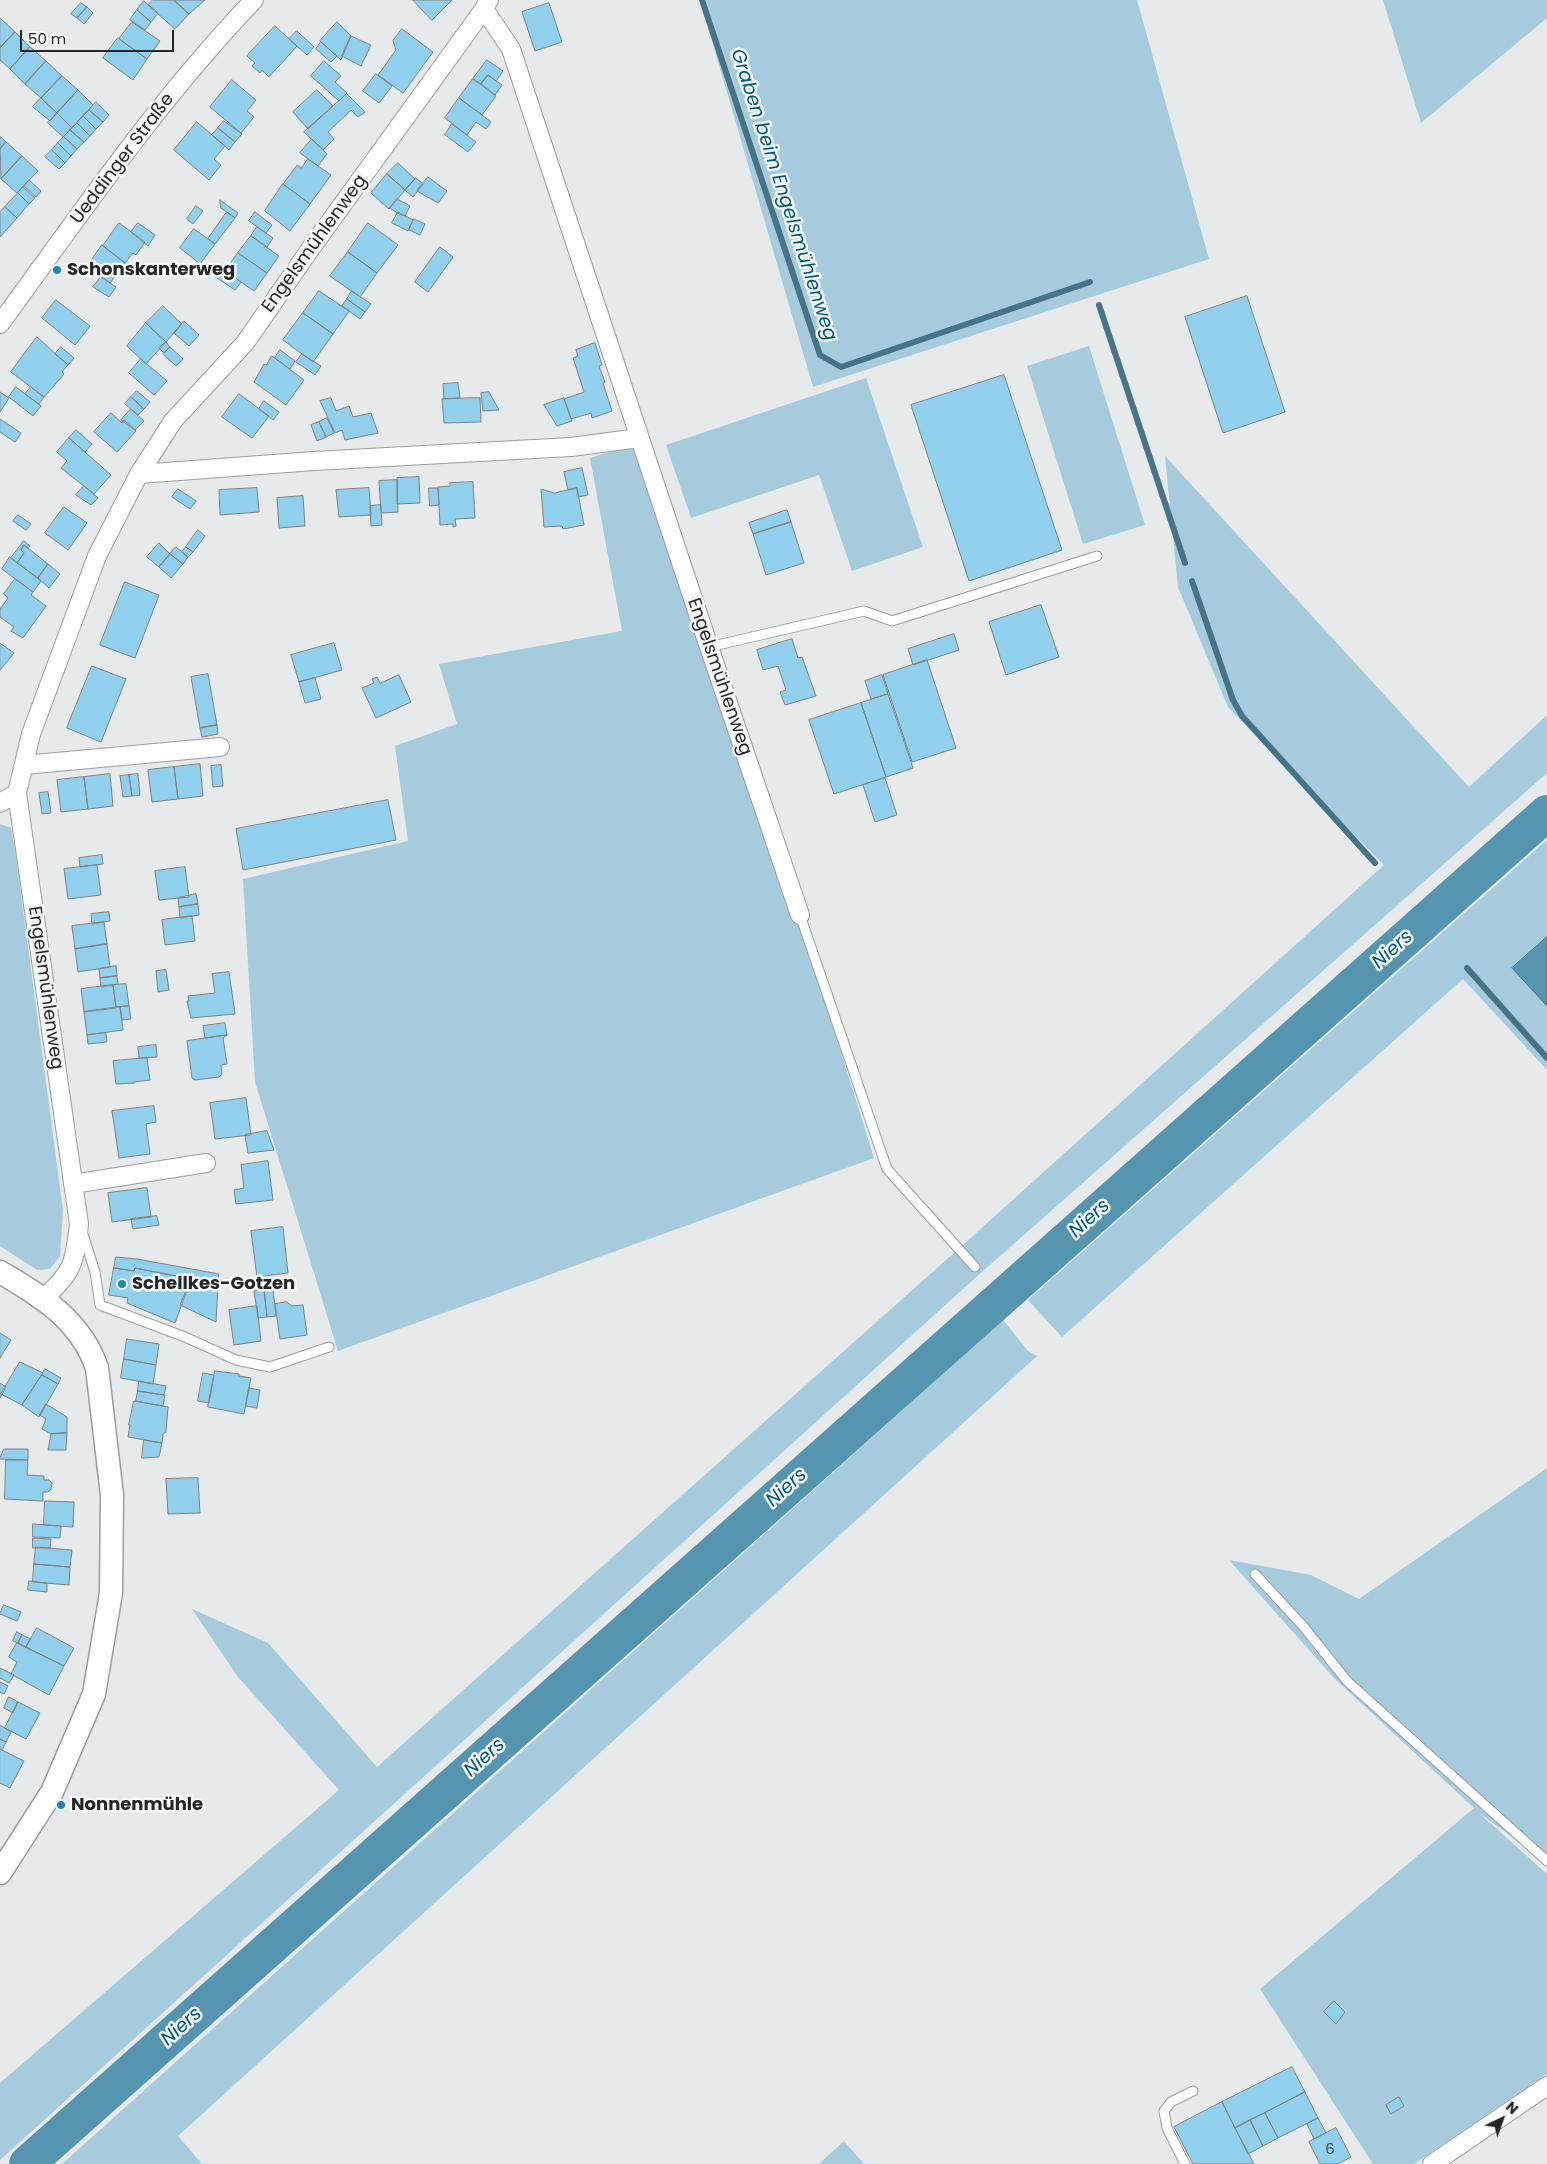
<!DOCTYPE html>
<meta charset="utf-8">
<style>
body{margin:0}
#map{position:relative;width:1547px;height:2164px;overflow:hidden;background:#e6eaeb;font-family:Poppins,sans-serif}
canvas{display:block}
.north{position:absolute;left:1477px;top:2094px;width:50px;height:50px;-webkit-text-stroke:4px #f4f7f8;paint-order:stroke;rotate:42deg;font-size:14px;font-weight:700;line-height:20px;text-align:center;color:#242526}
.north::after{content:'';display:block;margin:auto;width:18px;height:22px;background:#242526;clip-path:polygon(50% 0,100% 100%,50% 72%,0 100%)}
.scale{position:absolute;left:20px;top:30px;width:154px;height:22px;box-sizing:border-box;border:2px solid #242526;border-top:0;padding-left:6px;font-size:15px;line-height:18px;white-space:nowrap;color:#242526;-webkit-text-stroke:4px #f4f7f8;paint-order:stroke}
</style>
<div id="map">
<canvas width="1547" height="2164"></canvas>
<div class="north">N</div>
<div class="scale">50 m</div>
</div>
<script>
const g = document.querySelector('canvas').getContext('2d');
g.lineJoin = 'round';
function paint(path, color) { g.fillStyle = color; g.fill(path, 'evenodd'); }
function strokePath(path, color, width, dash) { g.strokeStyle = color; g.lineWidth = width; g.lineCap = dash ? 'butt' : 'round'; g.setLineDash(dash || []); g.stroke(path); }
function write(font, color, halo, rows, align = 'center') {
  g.font = font + ' Poppins,sans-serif'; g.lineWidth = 5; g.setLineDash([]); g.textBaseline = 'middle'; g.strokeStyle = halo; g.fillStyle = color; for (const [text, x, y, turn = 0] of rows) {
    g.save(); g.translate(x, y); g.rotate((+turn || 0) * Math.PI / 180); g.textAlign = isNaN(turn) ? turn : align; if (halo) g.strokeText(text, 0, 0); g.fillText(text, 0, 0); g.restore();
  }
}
paint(new Path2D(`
 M700 0H1137L1209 259 813 387Z
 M1383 0H1547V18L1421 123Z
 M1089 346 1145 525 1083 544 1027 366Z
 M866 378 923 547 852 571 819 475 691 518 666 445Z
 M650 439 874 1158 338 1351 255 1082 243 879 408 841 395 746 457 724 439 664 622 631 590 458Z
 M1165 456 1469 787 1547 715V773L974 1279 0 2160V2083L339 1790 238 1677 192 1609 268 1643 377 1767 955 1252 1384 865 1228 707 1178 587Z
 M0 824 11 828 15 849 63 1210 60 1256 50 1269 37 1270 0 1246Z
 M1547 840V1070L1463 979 1062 1337 1028 1300Z
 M1003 1320 1028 1351 1037 1356 178 2136 202 2164H62Z
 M1547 1468V1862L1479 1813 1547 1874V2074L1414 2164H1373L1260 1989 1474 1808 1333 1677 1229 1560 1311 1575 1359 1599Z
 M844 2141 864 2164H819Z`), '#a6cbdc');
const water = new Path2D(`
 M1547 937V1006L1512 968Z`);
paint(water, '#5695b0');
strokePath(water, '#477387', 1);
strokePath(new Path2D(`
 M702 0 820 355 841 367 1090 282
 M1099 305 1185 563
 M1192 581 1233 700 1242 716 1375 863
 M1467 968 1547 1058`), '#477387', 6);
strokePath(new Path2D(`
 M27 2164 1547 813`), '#5695b0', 36);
const building = new Path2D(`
 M153 0H174L189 14 175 29 148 5Z
 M174 0H205L189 14Z
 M413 0H452L432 20Z
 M144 1 158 13 151 22 137 10Z
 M81 3 87 7 77 18 71 14Z
 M549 3 562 42 535 51 522 12Z
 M87 7 93 13 84 24 77 18Z
 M137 10 151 22 145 30 130 20Z
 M0 18 15 32 0 48Z
 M132 22 160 41 147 59 119 39Z
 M337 22 351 36 341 60 320 41Z
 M275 26 297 46 269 77 262 70 260 73 252 66 255 63 247 56Z
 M402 29 433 52 403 93 378 75 396 50 393 41Z
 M297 31 314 47 307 55 289 39Z
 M15 32 30 47 10 69 0 60V48Z
 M351 36 371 45 361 66 342 56Z
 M118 38 147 59 133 80 103 58Z
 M321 42 337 56 331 62 316 49Z
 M30 47 46 61 25 84 10 69Z
 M487 60 503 71 496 81 488 75 481 84 473 79Z
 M46 61 62 76 41 98 25 84Z
 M324 61 341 76 335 82 347 93 339 101 311 76Z
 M376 74 392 86 379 103 363 91Z
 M488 75 502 85 495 95 481 84Z
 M62 76 78 90 57 113 41 98Z
 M473 79 496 96 482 115 459 98Z
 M232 80 256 100 247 111 254 117 241 133 210 107Z
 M78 90 93 105 72 128 57 113Z
 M317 90 333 106 308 129 293 112Z
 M347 94 365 112 358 117 351 110 328 132 334 139 323 150 304 132Z
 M41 98 57 113 50 121 33 107Z
 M459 98 491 122 486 129 476 122 467 135 445 118Z
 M96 102 109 115 103 122 89 110Z
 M89 110 103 122 96 129 83 116Z
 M57 113 72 128 63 137 48 123Z
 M83 116 96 129 90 136 77 123Z
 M224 121 242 134 235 142 218 128Z
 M197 122 225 146 214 159 221 165 209 180 174 150Z
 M77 123 90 136 84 142 70 130Z
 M452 124 476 142 468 152 445 135Z
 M218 128 235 142 229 150 212 135Z
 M70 130 84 142 77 149 64 137Z
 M0 136 6 142 0 149Z
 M64 137 77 149 71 156 58 143Z
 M312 139 327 154 318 166 300 153Z
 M6 142 22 156 1 179 0 149Z
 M58 143 71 156 65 163 52 150Z
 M52 150 65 163 59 169 45 157Z
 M22 156 38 171 17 193 1 179Z
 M308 159 331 175 310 204 283 184 297 165 301 168Z
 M398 163 415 179 405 190 387 174Z
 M387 174 405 190 389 209 371 193Z
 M428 177 447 191 438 203 417 191Z
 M416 178 423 184 413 197 405 190Z
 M29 180 41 191 36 197 24 186Z
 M283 184 310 204 290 231 265 211Z
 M23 187 35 198 29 204 18 193Z
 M18 193 29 204 17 218 5 207Z
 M397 199 410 206 405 216 397 213 390 208Z
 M220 200 238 213 235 218 221 208Z
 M196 206 203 211 193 224 187 219Z
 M5 207 17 218 0 237V212Z
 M227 212 235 218 215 244 208 239Z
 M255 212 272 225 266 233 249 221Z
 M398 212 413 220 408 231 392 223Z
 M414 219 425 224 420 235 409 230Z
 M119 223 145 242 136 255 133 253 125 263 103 246Z
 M138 223 155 235 148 246 131 232Z
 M368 223 398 245 377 273 348 252Z
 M257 227 273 238 267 247 251 236Z
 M194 229 215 244 200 264 180 248Z
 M251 236 279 256 267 273 238 253Z
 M102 245 125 263 110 283 87 267Z
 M440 247 453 257 428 292 415 282Z
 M348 252 377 273 360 297 330 276Z
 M238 253 267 273 254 291 225 271Z
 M221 266 241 282 235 290 214 276Z
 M101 277 116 287 109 297 93 287Z
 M319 291 349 311 333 334 303 313Z
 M352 291 371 304 365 312 347 299Z
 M1247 296 1285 412 1223 433 1185 317Z
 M347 299 365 312 360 319 342 306Z
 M56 300 90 326 75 345 42 318Z
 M163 306 182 324 166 342 146 323Z
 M303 313 333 334 313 362 283 340Z
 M184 321 199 335 189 346 174 333Z
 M146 323 166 342 146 364 127 346Z
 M37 337 68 365 62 372 64 374 44 397 11 372Z
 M166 342 170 347 164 353 159 348Z
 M595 343 602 365 599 366 605 382 603 383 612 411 592 418 591 413 571 419 564 399 584 392 573 358 578 356 576 350Z
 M61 347 74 358 68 365 55 354Z
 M170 347 183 359 176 366 163 354Z
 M280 350 295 361 290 369 275 358Z
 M302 354 321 366 315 375 296 362Z
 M272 356 304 380 286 405 254 382 264 364 266 365Z
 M141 359 167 381 154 395 129 373Z
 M1004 375 1062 550 969 581 911 405Z
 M458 383 460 398 444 399 443 384Z
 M16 387 41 406 33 416 9 397Z
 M31 387 44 397 39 404 25 394Z
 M137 391 150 402 144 409 131 397Z
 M0 392 9 398 0 412Z
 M489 392 499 410 483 411 481 393Z
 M239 394 269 416 252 438 222 417Z
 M131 397 144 409 138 415 125 404Z
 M331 398 336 411 349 406 353 417 371 413 378 433 345 440 342 430 335 433 320 401Z
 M480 398 481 422 444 423 442 399Z
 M564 398 572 421 557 426 544 405Z
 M264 401 279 412 273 420 259 409Z
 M131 409 144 421 135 430 121 420Z
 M111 413 122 423 124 420 136 431 117 452 94 432Z
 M327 418 334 433 326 437 319 422Z
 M0 419 21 433 15 442 0 432Z
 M319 422 326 437 317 441 311 425Z
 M76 430 92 444 85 452 69 438Z
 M69 438 111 475 94 494 61 468 67 461 57 452Z
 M582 468 588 495 578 497 577 488 568 490 564 472Z
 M419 477 420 503 397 504V478Z
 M397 480 398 512 381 513 379 481Z
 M473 482 475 518 455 519 456 526 453 527V524L440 525 438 487 450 486V483Z
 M84 486 98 498 91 505 76 495Z
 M257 488 259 512 220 515 219 490Z
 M369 488 371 515 339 517 336 490Z
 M429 488H438L439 505 430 506Z
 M577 488 584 525 563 529 562 526 544 527 541 489 554 493Z
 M178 489 196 501 190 509 172 497Z
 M303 496 305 526 279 528 277 498Z
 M381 505 382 525 371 526 370 506Z
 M64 507 87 523 68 550 45 533Z
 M787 510 791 522 753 534 749 523Z
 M18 515 31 524 26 530 13 521Z
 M791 522 804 563 766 575 753 534Z
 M198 530 205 536 193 552 186 547Z
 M24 541 30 546 28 548 24 545 21 550 24 553 17 563 11 558Z
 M159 543 170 554 159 567 147 557Z
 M24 545 48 564 38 578 17 563 24 553 21 550Z
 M176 547 188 557 183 564 170 554Z
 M186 547 193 552 188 557 182 552Z
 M170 554 183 564 171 578 159 567Z
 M10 557 41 581 33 592 2 569Z
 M48 564 60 574 49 588 38 578Z
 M15 579 33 592 31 595 46 606 23 638 11 631 14 627 0 617V609L8 598 4 594Z
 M125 582 159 595 135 658 100 645Z
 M1041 605 1059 657 1006 675 989 622Z
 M954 634 959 650 913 665 908 649Z
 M792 639 798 658 802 657 816 696 785 705 780 692 786 690 778 666 763 670 757 650Z
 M0 643 14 653 0 670Z
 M334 643 342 670 299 682 291 655Z
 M927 660 956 748 912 762 883 675Z
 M92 666 126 679 101 742 67 728Z
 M208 674 217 725 200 728 191 677Z
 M399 675 411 702 376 718 362 688 374 683 372 679 377 677 380 683Z
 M882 675 888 694 871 699 865 681Z
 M315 678 321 699 305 703 299 682Z
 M888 694 913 768 886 777 861 703Z
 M861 703 886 777 834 794 809 720Z
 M217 725 218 734 202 737 200 728Z
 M200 764 203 796 178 799 174 767Z
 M221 765 223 786 213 787 211 766Z
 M174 767 178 799 152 802 148 770Z
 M110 774 113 806 88 809 84 777Z
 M138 774 140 795 132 796 129 775Z
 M129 775 132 796 123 797 120 776Z
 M84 777 88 809 61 812 57 780Z
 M885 778 897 815 875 822 863 785Z
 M48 792 51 813 42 814 39 793Z
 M388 800 396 840 243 870 236 829Z
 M102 855 103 864 80 867 79 858Z
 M97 865 101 895 68 899 64 869Z
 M185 867 189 897 159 900 155 871Z
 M196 894 198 904 179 907 178 898Z
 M198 904 199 915 180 918 179 907Z
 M109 912 110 921 92 924 91 914Z
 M192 916 195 941 165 945 162 920Z
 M104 922 107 944 75 949 72 926Z
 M107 944 110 967 78 972 75 949Z
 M116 966 117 976 100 978 99 969Z
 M166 970 169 990 158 992 156 971Z
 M229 972 235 1014 191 1018 187 1001H189L188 996 215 993 212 974Z
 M117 976 118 984 101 987 100 978Z
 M126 984 129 1006 116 1007 113 985Z
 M113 985 116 1008 84 1012 81 989Z
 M129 1006 131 1019 122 1020 120 1007Z
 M116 1007H120L123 1030 87 1035 84 1012Z
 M225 1023 227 1035 205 1038 203 1026Z
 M106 1033 107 1042 88 1044 87 1035Z
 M227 1035 223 1038 227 1064 221 1065 222 1074 219 1077 195 1080 192 1078 187 1041Z
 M156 1045 157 1057 139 1058 138 1047Z
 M147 1058 150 1080 134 1082V1083L116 1084 113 1061Z
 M246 1098 251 1135 215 1139 210 1103Z
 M154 1106 156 1122 146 1124 150 1154 119 1158 112 1111Z
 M267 1131 274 1150 248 1153 245 1135Z
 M268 1161 273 1200 236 1204 234 1190 244 1188 241 1165Z
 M147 1188 151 1217 112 1222 108 1193Z
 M157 1216 159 1225 133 1229 131 1219Z
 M283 1227 288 1273 257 1277 251 1231Z
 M116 1257 137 1259 219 1274 216 1286H218L216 1322 180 1305 191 1279 135 1268 134 1271 114 1268Z
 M114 1268 134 1271 135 1268 191 1279 175 1323 127 1303 128 1298 109 1295Z
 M273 1289 276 1316 267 1317 264 1290Z
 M264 1290 267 1317 258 1318 254 1291Z
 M287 1302 292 1306 303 1305 307 1335 280 1339 275 1304Z
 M257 1306 261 1341 234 1345 229 1310Z
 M0 1333 11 1340 0 1358Z
 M127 1339 159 1344 156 1365 124 1359Z
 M124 1359 156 1365 153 1384 121 1378Z
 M20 1362 43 1373 22 1405 1 1394Z
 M45 1369 61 1378 58 1384 42 1375Z
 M215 1371 239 1374V1376L251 1378 244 1414 208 1407Z
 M203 1373 214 1375 209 1403 198 1401Z
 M42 1375 58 1384 39 1417 22 1405Z
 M139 1381 166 1386 164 1395 138 1391Z
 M0 1383 6 1387 0 1398Z
 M249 1388 260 1390 257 1408 246 1406Z
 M138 1391 165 1395 163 1406 136 1401Z
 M134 1401 168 1407 166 1432 163 1434 162 1443 128 1437 130 1425H129Z
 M46 1404 67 1417V1433L51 1434 42 1429 46 1419 40 1415Z
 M67 1433 66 1450H48L51 1434Z
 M144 1440 162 1443 159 1457 142 1458Z
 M4 1449H28V1460L0 1459Z
 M6 1460H28L27 1475 44 1476V1480H49L52 1483 51 1489 48 1492H43V1501L5 1499Z
 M198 1478 200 1513 168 1514 166 1479Z
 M45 1501 74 1502 73 1527 44 1525Z
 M33 1524 61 1526 60 1538 33 1537Z
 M33 1538 51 1539 50 1548H33Z
 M36 1547 72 1550 70 1567 34 1564Z
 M34 1564 70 1567 69 1585 33 1582Z
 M29 1581 47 1583V1592L28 1590Z
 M4 1605 21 1612 17 1621 0 1614Z
 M37 1628 74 1648 64 1666 26 1647Z
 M17 1632 22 1635 18 1643 13 1641Z
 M22 1635 31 1639 26 1647 18 1643Z
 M17 1643 64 1666 49 1695 11 1674 17 1662 9 1657Z
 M0 1668 14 1675 9 1683 0 1678Z
 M0 1682 8 1686 4 1694 0 1692Z
 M9 1697 18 1702 13 1713 4 1708Z
 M18 1702 40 1713 26 1739 5 1728Z
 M0 1725 11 1732 6 1742 0 1739Z
 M0 1739 6 1742 2 1750 0 1749Z
 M0 1749 24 1761 10 1788 0 1783Z
 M1334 2001 1345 2012 1336 2024 1324 2012Z
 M1292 2067 1305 2092 1235 2128 1222 2102Z
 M1305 2092 1318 2118 1278 2138 1265 2113Z
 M1399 2097 1404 2106 1391 2114 1386 2105Z
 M1222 2102 1235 2128 1254 2164H1193L1174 2127Z
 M1265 2113 1278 2138 1263 2146 1250 2120Z
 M1318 2118 1326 2133 1314 2139 1307 2124Z
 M1250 2120 1263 2146 1248 2154 1235 2128Z
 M1336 2128 1351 2157 1338 2164H1320L1309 2142Z`);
paint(building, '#90d0ec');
strokePath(building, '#7e8183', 1);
const service = new Path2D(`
 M709 647 864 611 892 621 1097 556
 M800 915 887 1169 975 1267
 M82 1231 95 1272 100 1305 185 1337 236 1360 270 1367 329 1347
 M1255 1574 1303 1626 1347 1681 1547 1861
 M1185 2164 1167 2128 1164 2111 1171 2102 1193 2091`);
const minor = new Path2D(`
 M484 9 511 49 709 647 800 915
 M0 324C81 213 159 99 254 0
 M139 474 314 461 571 447 639 438
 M24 765 220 747
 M0 803 17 793
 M73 1184 206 1163
 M43 1298C73 1274 75 1261 79 1224L17 793 31 734 97 556 139 474 173 421 245 343 311 248 484 9 489 0
 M1432 2164 1547 2086`);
const tertiary = new Path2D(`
 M0 1272C42 1296 81 1321 97 1368L112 1495 111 1593 94 1694 52 1792 0 1873`);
strokePath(service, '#9a9d9f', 11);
strokePath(minor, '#9a9d9f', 20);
strokePath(tertiary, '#9a9d9f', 25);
strokePath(service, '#fff', 9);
strokePath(minor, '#fff', 18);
strokePath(tertiary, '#fff', 22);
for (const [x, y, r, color] of [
 [57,270,5,"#1c8ab0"],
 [122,1284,5,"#1c8ab0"],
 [61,1805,5,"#1c8ab0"]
]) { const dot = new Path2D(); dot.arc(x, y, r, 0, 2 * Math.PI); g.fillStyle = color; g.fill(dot); strokePath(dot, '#f4f7f8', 2); }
write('15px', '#3f5058', null, [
 ["6",1330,2150]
]);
write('18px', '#242526', '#f4f7f8', [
 ["Ueddinger Straße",123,159,-53],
 ["Engelsmühlenweg",315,244,-54],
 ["Engelsmühlenweg",719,677,71],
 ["Engelsmühlenweg",45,988,82]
]);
write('bold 18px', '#242526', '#f4f7f8', [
 ["Schonskanterweg",67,270],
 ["Schellkes-Gotzen",132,1284],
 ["Nonnenmühle",71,1805]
], 'left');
write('italic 19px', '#005975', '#f4f7f8', [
 ["Graben beim Engelsmühlenweg",783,195,72],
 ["Niers",1393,950,-42],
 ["Niers",1090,1219,-42],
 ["Niers",787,1488,-42],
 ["Niers",485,1758,-42],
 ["Niers",182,2027,-42]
]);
</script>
